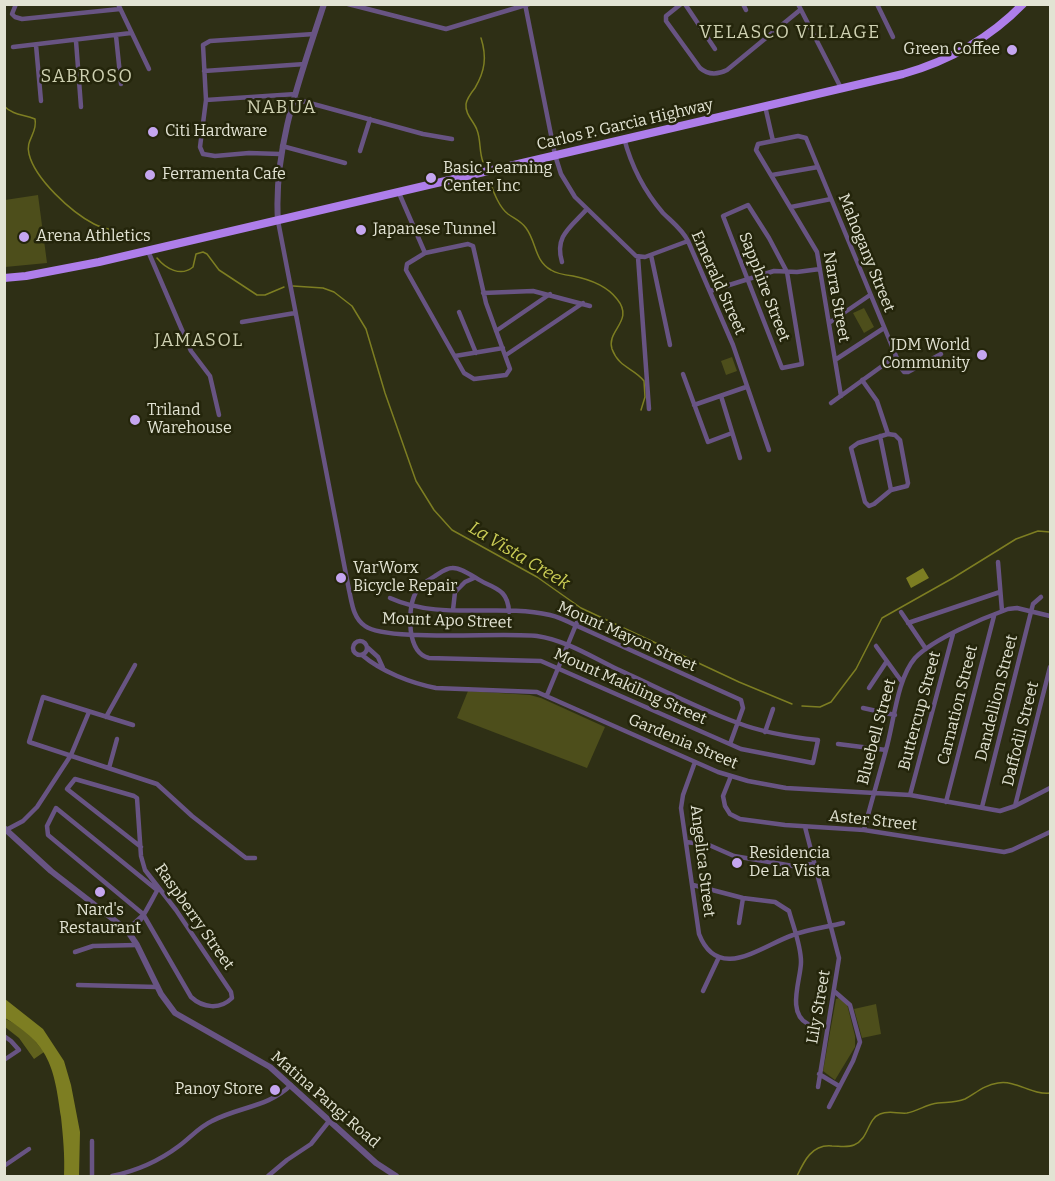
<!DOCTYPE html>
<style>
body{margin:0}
#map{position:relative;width:1055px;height:1181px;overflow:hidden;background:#2e2f15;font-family:Bitter,serif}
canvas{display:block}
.frame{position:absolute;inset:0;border:6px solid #e2e3d3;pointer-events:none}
</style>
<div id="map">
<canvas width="1055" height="1181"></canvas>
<div class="frame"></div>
</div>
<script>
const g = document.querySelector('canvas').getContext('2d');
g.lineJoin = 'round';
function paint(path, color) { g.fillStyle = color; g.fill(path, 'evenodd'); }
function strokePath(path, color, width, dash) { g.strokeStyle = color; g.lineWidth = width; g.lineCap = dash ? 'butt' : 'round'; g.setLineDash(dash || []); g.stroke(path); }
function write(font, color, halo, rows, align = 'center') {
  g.font = font + ' Bitter,serif'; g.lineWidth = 5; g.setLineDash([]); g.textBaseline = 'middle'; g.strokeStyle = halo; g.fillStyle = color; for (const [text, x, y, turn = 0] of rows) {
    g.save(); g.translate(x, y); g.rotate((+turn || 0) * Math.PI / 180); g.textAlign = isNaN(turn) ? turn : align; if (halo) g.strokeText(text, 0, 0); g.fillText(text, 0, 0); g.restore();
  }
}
paint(new Path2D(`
 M38 195 47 263 5 267V200Z
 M864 308 874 327 864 333 853 313Z
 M732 357 737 371 726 375 721 361Z
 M468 691 530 695 541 698 605 727 587 768 457 718Z
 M839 998 847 1004 855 1036V1047L835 1080 823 1071 836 999Z
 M876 1004 881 1034 862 1038 854 1009Z`), '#4d4e1b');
paint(new Path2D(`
 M4 1018 26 1030 44 1052 34 1059 19 1038 5 1027Z`), '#60611d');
paint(new Path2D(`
 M923 568 929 578 911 588 906 578Z
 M5 999 43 1029 64 1061 71 1085 80 1132 79 1176H64C65 1156 63 1136 61 1117 54 1067 50 1045 5 1018Z`), '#7d7e22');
strokePath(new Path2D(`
 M481 38C487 57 485 71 475 88 471 93 467 98 466 104 465 115 474 121 477 130 481 140 479 152 483 162
 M4 106C14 116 24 114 35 119 38 133 25 140 29 154 35 179 71 212 94 224 110 232 127 230 141 241
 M490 182C494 193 499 207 508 214 515 219 521 221 526 228 537 243 534 260 551 270 557 274 565 275 573 276 588 279 607 286 617 299 635 321 606 330 612 349 619 368 634 368 644 381L645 397 641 410
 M157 258C166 269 181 277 193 267L196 254 203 252 207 254 219 270 257 295H265L284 287
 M293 286 323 288 334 292 352 306 366 329 385 393 416 481 434 510 452 530 537 577 581 608 739 682 792 704
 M802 706 820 707 831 702 856 669 882 618 953 578 1016 539 1038 531 1050 532
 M797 1176C804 1161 812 1144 832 1146 839 1146 847 1148 854 1145 869 1139 867 1119 880 1114 889 1110 898 1114 907 1113 918 1111 927 1104 938 1103 947 1102 955 1103 965 1099 976 1093 984 1085 998 1083 1017 1080 1031 1095 1050 1093`), '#7d7e22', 1.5);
strokePath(new Path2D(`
 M16 4 12 14 15 17 22 19 120 9
 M118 4 149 69
 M348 4 446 29 529 4
 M525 4 555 155 561 174 575 197 636 256 645 257 688 241
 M681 4 666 16V21L700 68C708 75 717 75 727 70L800 10
 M685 4 715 49
 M743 4 746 10
 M798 4 841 88
 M877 4 893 37
 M116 36 121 84
 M76 41 81 107
 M36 45 41 101
 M13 47 131 33
 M204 71 305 64
 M295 99 423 134 452 139
 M206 100 296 94
 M765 106 773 141
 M624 138C631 165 645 192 663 213 672 222 682 229 688 241L733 345 769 450
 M282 146 345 163
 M360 151 370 119
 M280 154 249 153 215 156 203 154 200 147 206 100 203 45 210 41 314 34
 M772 175 818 167
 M399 193 425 253
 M748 205 769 238 787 272 802 364 782 368 723 216Z
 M791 207 831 199
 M278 221 349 590C352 603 353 618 365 626 386 642 503 632 537 636 565 640 592 657 617 669 657 687 697 708 738 723 764 733 791 737 818 740L813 763 741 749 541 661 429 658C407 653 407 611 415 594 419 585 428 581 435 576 440 573 446 568 452 568 462 567 476 579 485 583 501 590 508 594 509 612
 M468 244 473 246 486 303 510 369 506 375 474 379 464 373 406 270 407 264 425 253Z
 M148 251 191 351 210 376 219 415
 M651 255 670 345
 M638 257 649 409
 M562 262C554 236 571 227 587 209
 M710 291 774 271 797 272 820 269
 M483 293 533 291 590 306
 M459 312 476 353
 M242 322 295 313
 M829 323 870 295
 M496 331 550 294
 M506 355 583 303
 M455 356 503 348
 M835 360 884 328
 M683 374 708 442 732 433
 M862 380 877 401 888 434
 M721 396 740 458
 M841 396 817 252 756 150 758 144 798 136 806 138 901 368 904 372H908L941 354
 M831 403 896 356
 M694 405 746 387
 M888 434 895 435 900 440 908 483 907 486 891 490 874 504 869 506 865 502 851 448 858 443Z
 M880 436 891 490
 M998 562 1002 611
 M390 598C441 621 497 603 550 615 559 617 567 621 575 625L741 700 743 708 730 744
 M453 610 455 592 465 582 474 578
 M901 612 926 649
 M908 623 1000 592
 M353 648a7 7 0 1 1 14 0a7 7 0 1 1-14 0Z
 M876 646 902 682
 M367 647 378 657 383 668
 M362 655C382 672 411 683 436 688L537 692 718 772 748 781 786 788 910 795 1000 811 1015 806 1050 788
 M869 688 887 661
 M547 695 580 615
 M863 708 895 715
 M106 717 135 665
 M133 725 43 697 29 742 157 784 192 816 242 855 246 858H255
 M765 732 773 709
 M838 744 886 750
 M695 762 683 795 681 808 699 934C718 983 761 946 793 935 809 929 827 927 843 923
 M109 768 117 739
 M731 776 723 796 725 806 730 814 740 819 785 825 864 830 1004 852 1012 850 1050 832
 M910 795 953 634
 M946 802 994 616
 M1015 806 1050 667
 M982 807 1033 604 1041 597
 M805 827 839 958 818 1087
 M6 830 23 821 37 807 71 755 89 712
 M864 830C871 803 879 776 886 750 894 722 897 679 915 658 933 639 983 618 1008 609L1017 608 1050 616
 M686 842 709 845 734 856 793 866 814 864
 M141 847 67 789 75 779 134 796 137 798 141 856 145 870 176 910 231 992 232 998C220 1010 203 1008 191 997L143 914 48 835 47 826 56 808 157 890
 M693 885 743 898 775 902 789 911C793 926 801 945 801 962 801 979 786 1013 808 1024 813 1027 821 1027 827 1028
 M739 923 743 898
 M127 930 141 917
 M130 934C142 921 149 905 158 889
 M75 952 93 946 137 945
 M78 985 157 987
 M703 991 719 957
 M4 1036 11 1041 19 1050 4 1060
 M819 1074 839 1086
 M829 1107 853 1061 860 1042 850 1005 834 991
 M92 1141V1176
 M4 1166 29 1149
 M112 1176C136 1171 159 1161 179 1146 190 1138 199 1127 212 1121 238 1107 269 1107 291 1085
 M268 1176 287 1160 311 1144 330 1120`), '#685483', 4.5);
strokePath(new Path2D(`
 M278 221C273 147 301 75 324 4
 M4 828 51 871 127 930 137 945 161 994 175 1013 270 1067 376 1163 396 1176`), '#685483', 6);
strokePath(new Path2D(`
 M4 278 26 276 99 262 903 74C949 61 989 39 1023 4`), '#ae7eea', 8);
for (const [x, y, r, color] of [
 [1012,50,6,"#c5a6f0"],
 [153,132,6,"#c5a6f0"],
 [150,175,6,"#c5a6f0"],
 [431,178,6,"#c5a6f0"],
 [361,230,6,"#c5a6f0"],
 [24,237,6,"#c5a6f0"],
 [982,355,6,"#c5a6f0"],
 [135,420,6,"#c5a6f0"],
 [341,578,6,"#c5a6f0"],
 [737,863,6,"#c5a6f0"],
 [100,892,6,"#c5a6f0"],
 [275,1090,6,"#c5a6f0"]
]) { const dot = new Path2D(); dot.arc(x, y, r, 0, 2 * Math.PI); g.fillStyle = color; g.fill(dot); strokePath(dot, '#24250b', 2); }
write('16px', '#e2e3d3', '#24250b', [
 ["Green Coffee",1000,50,"right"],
 ["Citi Hardware",165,132],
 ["Basic Learning",443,169],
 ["Center Inc",443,187],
 ["Ferramenta Cafe",162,175],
 ["Japanese Tunnel",373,230],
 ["Arena Athletics",36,237],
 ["JDM World",970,346,"right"],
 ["Community",970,364,"right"],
 ["Triland",147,411],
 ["Warehouse",147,429],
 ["VarWorx",353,569],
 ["Bicycle Repair",353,587],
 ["Residencia",749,854],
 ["De La Vista",749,872],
 ["Nard's",100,911,"center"],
 ["Restaurant",100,929,"center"],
 ["Panoy Store",263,1090,"right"]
], 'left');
write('16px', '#e2e3d3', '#24250b', [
 ["Carlos P. Garcia Highway",625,125,-13],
 ["Mahogany Street",866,253,68],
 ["Emerald Street",718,283,66],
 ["Sapphire Street",764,287,69],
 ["Narra Street",836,297,80],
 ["Mount Apo Street",447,621,2],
 ["Mount Mayon Street",627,637,24],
 ["Mount Makiling Street",630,687,24],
 ["Dandellion Street",997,698,-76],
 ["Carnation Street",958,705,-76],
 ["Buttercup Street",920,711,-75],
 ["Bluebell Street",877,732,-75],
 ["Daffodil Street",1021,734,-76],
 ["Gardenia Street",683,742,23],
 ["Aster Street",873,821,6],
 ["Angelica Street",702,861,83],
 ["Raspberry Street",194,917,55],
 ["Lily Street",819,1007,-80],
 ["Matina Pangi Road",325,1100,41]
]);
g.letterSpacing = '1.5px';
write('18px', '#cfd1b2', '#24250b', [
 ["VELASCO VILLAGE",790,33],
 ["SABROSO",87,77],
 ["NABUA",282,108],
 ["JAMASOL",199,341]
]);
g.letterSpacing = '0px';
write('italic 18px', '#cacc55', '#24250b', [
 ["La Vista Creek",519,556,31]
]);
</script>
